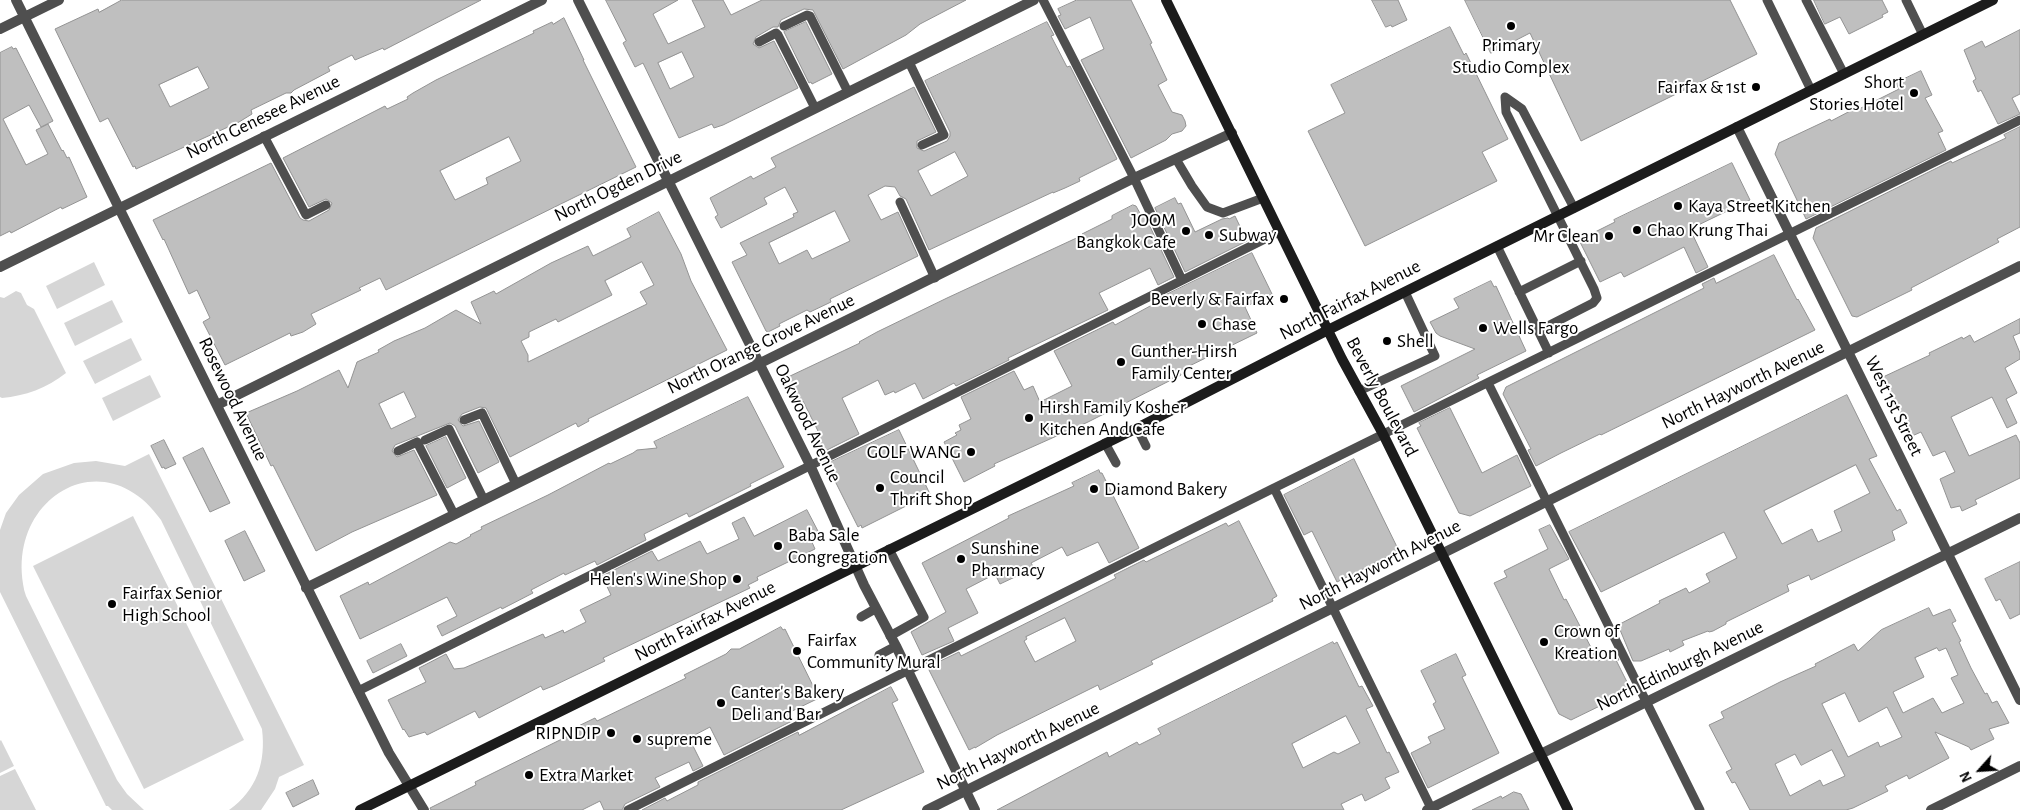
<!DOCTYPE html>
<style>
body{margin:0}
#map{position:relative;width:2020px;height:810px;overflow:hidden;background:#fff;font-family:"Alegreya Sans",sans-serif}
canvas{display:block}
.north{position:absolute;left:1955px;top:745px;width:50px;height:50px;-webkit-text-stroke:4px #fff;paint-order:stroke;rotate:244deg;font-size:14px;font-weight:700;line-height:20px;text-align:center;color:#000}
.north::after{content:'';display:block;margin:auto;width:18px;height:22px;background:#000;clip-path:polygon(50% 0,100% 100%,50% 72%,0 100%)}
</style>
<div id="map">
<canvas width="2020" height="810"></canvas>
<div class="north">N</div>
</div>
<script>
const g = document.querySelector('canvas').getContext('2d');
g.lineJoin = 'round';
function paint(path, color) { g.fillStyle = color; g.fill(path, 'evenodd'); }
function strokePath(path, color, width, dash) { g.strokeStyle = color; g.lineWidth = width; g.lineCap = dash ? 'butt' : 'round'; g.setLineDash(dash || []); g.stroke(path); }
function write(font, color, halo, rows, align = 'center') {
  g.font = font + ' "Alegreya Sans",sans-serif'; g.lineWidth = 4; g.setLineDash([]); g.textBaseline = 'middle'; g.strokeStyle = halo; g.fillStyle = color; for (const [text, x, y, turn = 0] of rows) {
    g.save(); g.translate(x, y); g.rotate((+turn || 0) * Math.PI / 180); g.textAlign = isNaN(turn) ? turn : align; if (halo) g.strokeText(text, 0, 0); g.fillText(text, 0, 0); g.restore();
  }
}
paint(new Path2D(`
 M94 262 105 285 57 309 46 286Z
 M16 291 21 293 27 305 34 309 66 373C47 388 25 396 2 398L0 397V297L4 298Z
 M112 300 123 322 75 346 64 323Z
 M131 338 142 360 95 384 83 361Z
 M150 375 161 397 113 421 102 398Z
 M149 454 304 765 279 777 275 789 261 810H229C257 790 266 762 262 729L161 520C102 436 0 502 26 596L117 780 127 794 144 810H112L108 806H106L0 592V530L6 513 19 495 43 474 74 463 96 461 125 466Z
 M133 516 244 740 144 789 33 566Z
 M1 740 14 766 0 773V741Z
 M15 769 36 810H0V776Z`), '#d6d6d6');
const building = new Path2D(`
 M122 0H481L384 50 383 48 355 60 352 55 328 67 330 71 294 90 291 93H286L251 110 252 114 239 122 136 169 135 166 133 167 108 118 100 122 55 29 98 9 99 12ZM198 67 209 88 170 107 159 85Z
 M606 0H678L653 14 668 44 705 27 692 0H723L731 15 762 0H966L920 24 906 35 843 69 813 10 804 9 781 20 778 27H773L756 37 753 44 759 48 774 41 798 88 723 125 714 128 712 124 679 138 643 63 635 67 623 43 626 41ZM682 52 694 77 670 89 658 63Z
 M1077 0H1131L1152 43 1150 44 1167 80 1158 85 1172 112 1182 115 1185 121 1186 126 1182 131 1172 134 1166 140 1131 158 1081 60 1104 49 1090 17 1065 29 1058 16 1061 15 1058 9Z
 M1372 0H1398L1407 20 1392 27 1391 25 1386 27Z
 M1465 0H1730L1757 54 1581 141 1530 33 1491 53Z
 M1814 0H1882L1888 12 1882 15 1883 17 1849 34 1840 17 1825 24Z
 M564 18 584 60H583L636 167 386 290 380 278 359 288 361 290 311 314 316 324 303 332 291 336 290 333 225 365 203 322 210 318 197 290 189 294 164 239 163 240 153 220 271 163 300 218 303 220 309 221 329 210 332 203 326 199 309 207 283 158 385 106 387 109 408 99 407 97 413 93 436 80 534 33 533 31 552 22 553 24ZM509 137 521 161 486 178 488 184 455 200 440 171Z
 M806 22 832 74 812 84 811 82 809 83 784 32Z
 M1047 22 1054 35 1051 36 1067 67 1070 66 1117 159 1079 178 1080 181 1065 188 1053 193V192L929 250 906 199 900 196 895 187 885 186 868 195 881 220 898 212 918 256 830 299 831 302 810 312 807 310 779 324 780 326 768 332 766 331 732 262 747 255 740 243 794 217 793 214 798 212 785 187 764 198 767 204 721 228 715 217 718 215 710 198 751 176 753 179 776 167 771 158 914 87 936 132 917 141V148L924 151 947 141 950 136V132L925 81ZM955 152 968 176 931 196 918 171ZM835 211 850 241 812 259 807 250 779 264 769 243Z
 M1450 27 1464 55 1466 53 1508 139 1482 152 1497 181 1365 246 1308 131 1345 113 1331 85Z
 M2020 30V94L2012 98 2020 114 1998 124 1981 90 1978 92 1973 81 1976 79 1964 50 1982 41 1985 47Z
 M12 47 13 49 16 48 53 121 41 127 29 105 3 119 26 165 48 154 36 130 48 124 62 151 63 150 67 158 69 157 87 197 62 209 61 207 11 233 10 231 0 236V53Z
 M1921 71 1932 95 1925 98 1943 131 1938 133 1946 150 1806 219 1775 154 1779 143 1830 119 1831 121 1854 109 1855 111 1899 89 1896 83Z
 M2020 127V227L1997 239 1999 242 1911 288 1912 290 1857 317 1852 316 1813 238 1816 228 1951 161 1952 163 2006 138 2004 135Z
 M1732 163 1750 200 1690 229 1708 267 1696 273 1684 247 1624 277 1621 272 1600 282 1579 240 1615 222 1614 220Z
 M1175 198 1178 204 1181 203 1195 232 1222 219 1228 218 1229 219 1235 216 1247 241 1185 272 1155 208Z
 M1133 205 1136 206 1141 215 1144 214 1174 277 1158 285 1150 268 1099 293 1108 310 1008 358 1009 360 956 386 954 383 923 399 915 383 895 393 894 391 885 395 878 380 842 398 859 434 825 451 815 432 818 431 803 401 801 403 788 377 860 343 859 342 877 332 947 298 1083 235 1082 234 1112 219V216Z
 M659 212 681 254 691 281 727 350 588 419 589 421 578 427 576 423 510 457 486 408 480 407 462 414 458 420 463 426 479 421 499 462 478 473 455 426 450 423 395 445 392 451 397 457 414 450 437 495 352 532 316 551 273 465 271 466 246 413 297 391 339 370 348 388 357 362 379 352 378 350 394 341 425 328 456 310 481 324 471 302 494 291 496 294 551 263 588 246 593 256 631 237 627 229ZM642 262 654 285 640 292 647 304 528 362V355L521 341 529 337V332L556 319 558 322 612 295 605 281ZM404 392 416 417 391 429 379 404Z
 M1252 253 1272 294 1245 307 1257 333 1179 371 1181 375 1088 422 994 464 995 466 964 482 944 442 957 435 955 433 961 430 959 425 971 419 961 397 1014 371 1024 390 1033 386 1040 402 1072 386 1054 351 1113 322 1115 325 1165 298 1164 296Z
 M1774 255 1797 300 1798 299 1815 330 1601 435 1600 434 1561 453 1536 466 1528 450 1531 449 1503 394 1506 387 1704 288 1702 284 1714 278 1716 283Z
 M1491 281 1494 287 1496 286 1526 351 1477 375 1479 378 1414 412 1401 386 1475 349 1440 336 1436 333 1430 322 1459 308 1454 299Z
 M2020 319V333L2013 336 2020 353V359L2005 368 2017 393 2006 399 2017 423 2007 428 1992 397 1951 417 1969 456 2016 435 2020 443V478L1975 500 1977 504 1962 511 1960 506 1951 508 1940 479 1955 472 1945 451 1933 456 1921 432 1912 436 1883 377 1930 355 1929 353 1962 337 1963 339 1970 335 1974 342Z
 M1847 395 1877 456 1869 459 1897 511 1900 509 1907 523 1892 531 1895 540 1811 580 1809 575 1787 585 1789 591 1726 622V624L1713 631 1709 632 1708 631 1682 641 1684 645 1670 652 1669 649 1641 661H1633L1618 625 1660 603 1659 601 1686 588 1689 593 1710 582 1706 574 1737 558 1724 532 1601 592 1569 532ZM1856 465 1870 493 1834 511 1842 531 1818 542 1812 529 1782 544 1764 511Z
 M748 397 784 467 750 484 751 486 689 517 687 513 644 534 646 540 597 565 595 561 565 575 564 573 531 590 533 593 502 609 501 607 442 636 437 626 457 616 447 597 360 639 340 596 368 582 369 585 450 542 456 544 471 536 470 535 482 529 481 527 548 495 609 463 610 464 633 453 637 450 657 448 654 442Z
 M1450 408 1482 473 1517 455 1531 486 1470 516 1459 513 1417 428 1421 426 1419 423Z
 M899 430 930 494 862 528 861 525 858 527 828 467 832 465 831 462Z
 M446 437 466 478 447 488 426 446Z
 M164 440 176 464 165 469 164 467 162 468 151 446Z
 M203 448 230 503 210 512 183 458Z
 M1354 459 1399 551 1337 582 1312 531 1304 535 1284 495Z
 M1099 470 1100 473H1102L1139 548 1109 563 1098 542 1067 556 1062 547 1031 563 1034 568 1000 584 995 574 966 589 978 613 948 628 954 641 922 655 911 632 946 612 922 563 1009 518 1008 516 1074 486 1072 483Z
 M807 510 820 535 811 540 815 549 757 577 758 580 748 585 750 588 603 658 605 661 553 686 543 690 541 686 479 718 475 711 427 735 425 732 409 737 404 729 403 730 388 700 426 682 419 668 446 654 454 669 464 668 543 634 545 638 563 630 564 633 586 622 580 610 611 595 602 576 652 551 658 561 700 541 707 554 739 539 732 523 744 517 754 536Z
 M1239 521 1277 596 1272 599 1273 601 1151 661 1153 664 1100 690 1098 685 997 735 975 748V747L969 750 929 670 930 666 959 652 961 656 1116 578 1114 575 1144 560 1146 562 1226 523 1228 526ZM1065 618 1076 641 1035 662 1024 641 1027 639 1026 637Z
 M1550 525 1569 559 1549 569 1564 600 1566 599 1598 661 1615 653 1619 660H1616L1630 688 1607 699 1608 702 1571 720 1559 714 1494 583 1507 577 1504 571 1548 549 1539 530Z
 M245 531 265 571 244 581 225 541Z
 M2020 562V614L2010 619 2000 599 1996 601 1985 579Z
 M1929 608 1933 616 1950 609 1956 621 1952 623 1961 641 1959 642 1971 668 1985 694 1987 693 1992 703 1997 701 2009 723 1989 729 1994 739 1971 750 1969 747 1935 732 1949 758 1909 779 1907 775 1885 786 1888 791 1853 808 1846 810H1750L1735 782 1732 783 1726 772 1732 769 1709 725 1724 718 1721 712 1780 682 1816 666 1815 664 1854 644 1858 651 1881 630ZM1937 648 1939 651 1946 648 1958 675 1951 678 1964 703 1942 713 1933 698 1903 713 1893 692 1924 677 1915 658ZM1845 693 1859 722 1887 707 1902 737 1880 747 1878 742 1848 757 1822 704ZM1832 750 1845 776 1823 786 1820 780 1790 796 1775 764 1795 754 1801 765Z
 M781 627 783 630 785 629 819 698 788 713 792 721 724 755 710 727 689 738 703 766 693 771 689 762 655 778 660 787 625 804 622 810H604L600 801 582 810H431L430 808 476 785 475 782 568 736 566 732 595 718 597 721 686 678 684 675 726 654 731 649H739Z
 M1333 642 1334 644 1337 642 1359 687 1362 686 1373 706 1366 709 1387 753 1389 752 1399 772 1385 778 1390 788 1377 795 1365 801 1362 794 1341 804 1344 810H997L1107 752 1109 757 1137 742 1139 745 1161 734 1158 729ZM1346 716 1360 743 1338 754 1334 752 1303 768 1292 744Z
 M401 644 407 656 373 673 367 661Z
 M1456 654 1466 675 1462 677 1499 753 1428 788 1411 753 1431 743 1428 737 1445 729 1433 704 1436 702 1421 671Z
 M891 687 898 700 892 703 924 772 902 782 841 810H642L665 798 667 801 698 785V782L798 732 799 735Z
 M313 780 319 794 293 807 286 793Z
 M1514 792 1521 794 1529 810H1472L1501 796 1502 798Z`);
paint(building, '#bfbfbf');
strokePath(building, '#939393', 1);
strokePath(new Path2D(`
 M1043 0 1134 178 1182 280
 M1767 0 1811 90
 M1806 0 1844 74
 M1906 0 1923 35
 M784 26 807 15 810 16 848 92
 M759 42 776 33 778 35 815 108
 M909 62 944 135 922 145
 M1505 97 1506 112 1594 289 1597 298 1593 303 1538 331
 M1505 97 1522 109 1574 208
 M264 136 306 215 326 205
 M1176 159 1192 186 1207 207 1223 213 1263 198
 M900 202 935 278
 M1497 246 1549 353
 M1519 292 1581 261
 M1488 383 1700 810
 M1359 391 1435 356 1405 292
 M464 420 482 413 516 484
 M1137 428 1146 446
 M425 440 449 429 484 500
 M1105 443 1116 463
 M398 451 417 442 454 514
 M1274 488 1432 810
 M889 549 924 617 890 636
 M861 617 875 609
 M879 655 896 646
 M358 691 1279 232
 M628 810 1274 488 2020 120`), '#4f4f4f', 9);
strokePath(new Path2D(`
 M16 0 389 753 424 810
 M578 0 810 465 864 585 896 646 975 810
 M0 29 59 0
 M1737 127 2020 700
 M0 267 542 0
 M217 405 1034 0
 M306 588 1134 178 1232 133
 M927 810 2020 266
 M1427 810 2020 518
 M1931 810 2020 766`), '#4f4f4f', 10);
strokePath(new Path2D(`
 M1166 0 1342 359 1383 434 1568 810
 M360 810 1137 428 1328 330 1993 0`), '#1c1c1c', 10);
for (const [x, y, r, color] of [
 [1511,26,5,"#000"],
 [1756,87,5,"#000"],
 [1914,93,5,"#000"],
 [1678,206,5,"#000"],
 [1637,230,5,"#000"],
 [1186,231,5,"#000"],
 [1209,235,5,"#000"],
 [1609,236,5,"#000"],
 [1284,299,5,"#000"],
 [1202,324,5,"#000"],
 [1483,328,5,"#000"],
 [1387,341,5,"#000"],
 [1121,362,5,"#000"],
 [1029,418,5,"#000"],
 [971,452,5,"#000"],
 [880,488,5,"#000"],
 [1094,489,5,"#000"],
 [778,546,5,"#000"],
 [961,559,5,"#000"],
 [737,579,5,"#000"],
 [112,604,5,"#000"],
 [1544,642,5,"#000"],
 [797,651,5,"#000"],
 [721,703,5,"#000"],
 [611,733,5,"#000"],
 [637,739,5,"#000"],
 [529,775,5,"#000"]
]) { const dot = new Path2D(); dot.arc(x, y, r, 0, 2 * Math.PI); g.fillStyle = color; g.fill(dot); strokePath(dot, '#fff', 2); }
write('19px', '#000', '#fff', [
 ["Primary",1511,45,"center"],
 ["Studio Complex",1511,67,"center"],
 ["Short",1904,82,"right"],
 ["Stories Hotel",1904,104,"right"],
 ["Fairfax & 1st",1746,87,"right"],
 ["Kaya Street Kitchen",1688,206],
 ["JOOM",1176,220,"right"],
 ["Bangkok Cafe",1176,242,"right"],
 ["Chao Krung Thai",1647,230],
 ["Subway",1219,235],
 ["Mr Clean",1599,236,"right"],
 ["Beverly & Fairfax",1274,299,"right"],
 ["Chase",1212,324],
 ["Wells Fargo",1493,328],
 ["Shell",1397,341],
 ["Gunther-Hirsh",1131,351],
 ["Family Center",1131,373],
 ["Hirsh Family Kosher",1039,407],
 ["Kitchen And Cafe",1039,429],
 ["GOLF WANG",961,452,"right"],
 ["Council",890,477],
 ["Thrift Shop",890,499],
 ["Diamond Bakery",1104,489],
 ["Baba Sale",788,535],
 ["Congregation",788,557],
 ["Sunshine",971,548],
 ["Pharmacy",971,570],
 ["Helen's Wine Shop",727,579,"right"],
 ["Fairfax Senior",122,593],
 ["High School",122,615],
 ["Crown of",1554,631],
 ["Kreation",1554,653],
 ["Fairfax",807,640],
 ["Community Mural",807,662],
 ["Canter's Bakery",731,692],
 ["Deli and Bar",731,714],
 ["RIPNDIP",601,733,"right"],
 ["supreme",647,739],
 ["Extra Market",539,775]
], 'left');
write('19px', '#000', '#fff', [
 ["North Genesee Avenue",263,117,-26],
 ["North Ogden Drive",618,186,-26],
 ["North Fairfax Avenue",1350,300,-27],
 ["North Orange Grove Avenue",761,344,-26],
 ["North Hayworth Avenue",1743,385,-26],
 ["Beverly Boulevard",1382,397,62],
 ["Rosewood Avenue",233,399,64],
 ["West 1st Street",1894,406,64],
 ["Oakwood Avenue",808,423,64],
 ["North Hayworth Avenue",1380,565,-27],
 ["North Fairfax Avenue",705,621,-27],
 ["North Edinburgh Avenue",1680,666,-26],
 ["North Hayworth Avenue",1018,746,-26]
]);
</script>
